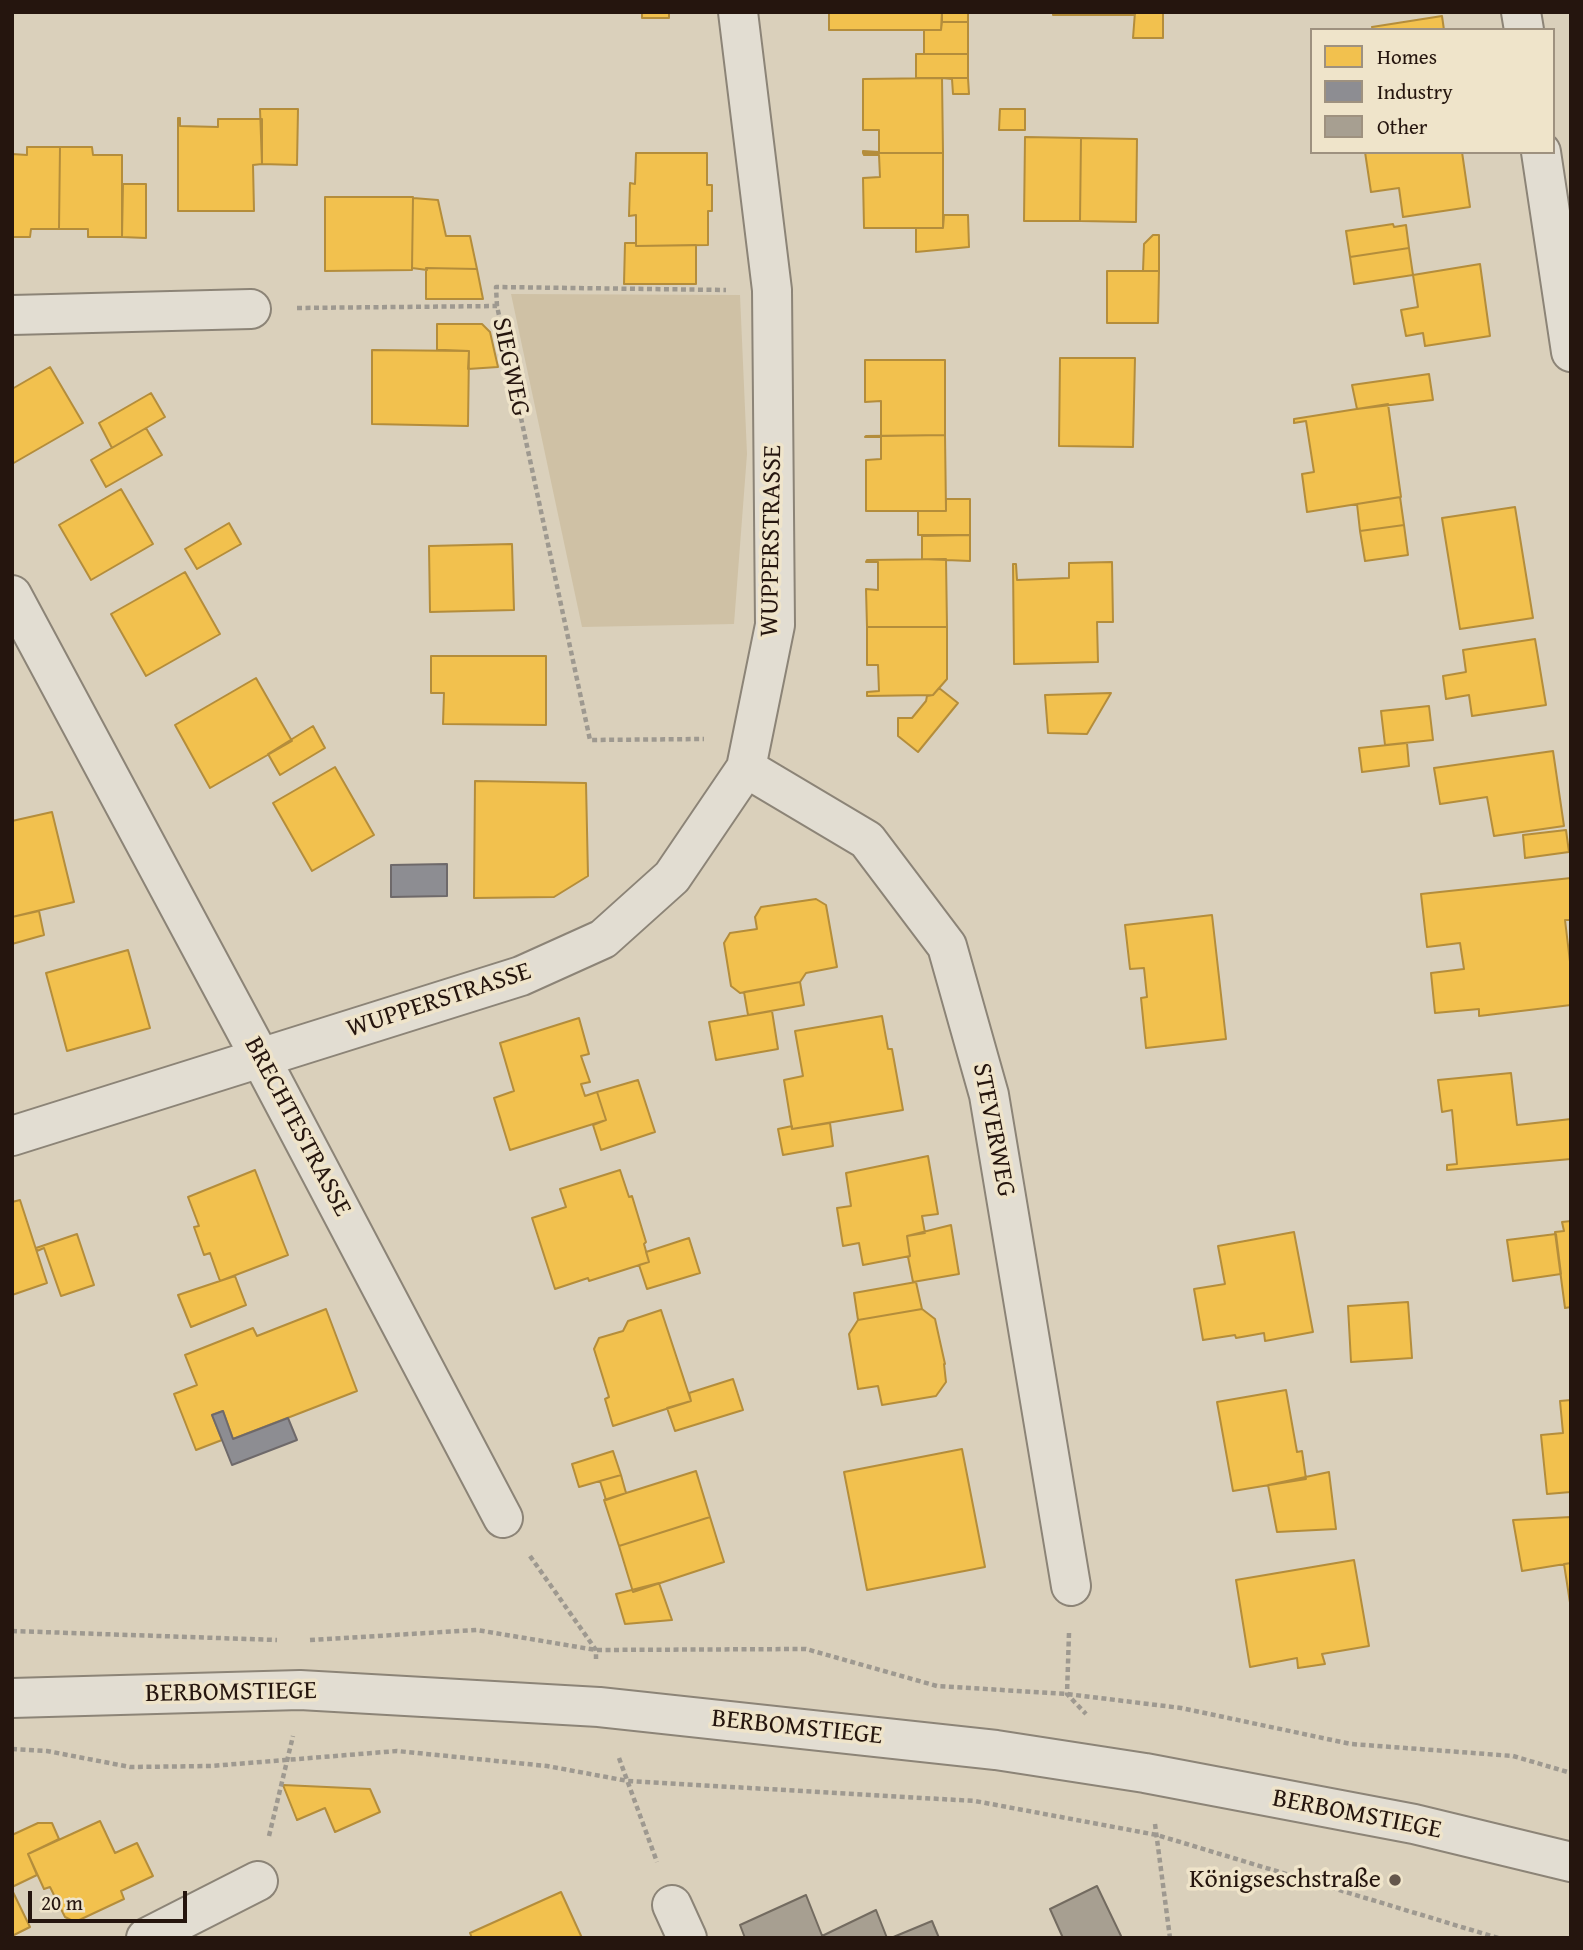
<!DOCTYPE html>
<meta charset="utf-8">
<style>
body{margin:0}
#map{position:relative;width:1583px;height:1950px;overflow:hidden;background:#dad0bb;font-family:"Gentium Book Plus",serif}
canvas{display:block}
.frame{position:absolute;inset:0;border:14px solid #25150e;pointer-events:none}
.legend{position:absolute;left:1310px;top:28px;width:245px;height:126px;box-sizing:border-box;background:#efe4ca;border:2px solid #9e917f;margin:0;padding:9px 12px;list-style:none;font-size:21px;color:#25150e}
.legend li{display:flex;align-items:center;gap:14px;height:35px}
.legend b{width:35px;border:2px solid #9e917f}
.scale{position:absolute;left:28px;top:1891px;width:159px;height:32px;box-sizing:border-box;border:4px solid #25150e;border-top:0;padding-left:9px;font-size:21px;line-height:24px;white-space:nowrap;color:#25150e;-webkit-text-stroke:5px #efe4ca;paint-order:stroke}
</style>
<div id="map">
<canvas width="1583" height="1950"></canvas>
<div class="frame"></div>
<ul class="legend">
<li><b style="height:19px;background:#f2c14e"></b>Homes</li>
<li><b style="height:19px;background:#8d8d92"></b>Industry</li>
<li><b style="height:19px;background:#a79f91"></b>Other</li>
</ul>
<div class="scale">20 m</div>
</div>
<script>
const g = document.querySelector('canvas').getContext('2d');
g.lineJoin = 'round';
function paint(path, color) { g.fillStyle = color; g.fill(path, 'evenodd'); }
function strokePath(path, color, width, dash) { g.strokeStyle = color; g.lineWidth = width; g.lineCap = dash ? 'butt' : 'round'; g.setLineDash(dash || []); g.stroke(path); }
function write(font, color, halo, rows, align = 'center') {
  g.font = font + ' "Gentium Book Plus",serif'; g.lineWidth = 7; g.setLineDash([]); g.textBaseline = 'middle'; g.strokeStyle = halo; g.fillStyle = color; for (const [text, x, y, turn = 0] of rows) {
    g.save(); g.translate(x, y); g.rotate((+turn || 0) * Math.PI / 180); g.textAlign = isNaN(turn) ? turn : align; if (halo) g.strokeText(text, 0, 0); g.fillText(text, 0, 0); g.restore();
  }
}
paint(new Path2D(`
 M511 294 740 295 747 454 734 624 582 627Z`), '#cfc1a5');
const homes = new Path2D(`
 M642 12H669V18H642Z
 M829 12H942L941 30H829Z
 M942 12H968V22H942Z
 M1053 12H1135V15H1053Z
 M1135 12H1163V38H1133Z
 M1442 16 1444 30H1370L1373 29 1372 27Z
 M942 22H968V54H924V30H941Z
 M916 54H968V78H916Z
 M942 78 943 153H863V151L879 152V130H863V79Z
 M942 78H968L969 94H953L952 79Z
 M260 109H298L297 165 262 164Z
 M1000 109H1025V130H999Z
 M178 118H180V126L218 127V119H262V164L253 165 254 211H178Z
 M1025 137 1081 138 1080 221H1024Z
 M1081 138 1137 139 1136 222 1080 221Z
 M27 147H60L59 229H31L30 237H12V154L27 155Z
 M60 147H92L93 155H122V237H88V229H59Z
 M1365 152H1462L1470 207 1403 217 1399 188 1371 192Z
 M636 153H707V185H712V211H708V245L636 246V215L629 216 630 183 635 184Z
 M863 153H943V228H864L863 178 880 177 879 155H864Z
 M123 184H146V238L122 237Z
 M325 197H413L412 270 325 271Z
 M413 198 438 200 446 236H470L477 269 426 268 427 270 412 268Z
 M944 215H968L969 247 916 252V228H943Z
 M1393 224 1394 227 1406 225 1409 248 1350 257 1346 231Z
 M1153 235H1159V271H1143L1144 244Z
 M625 243H636V246L696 245V284H624Z
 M1409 248 1413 275 1354 284 1350 257Z
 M1480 264 1490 336 1425 346 1423 333 1406 336 1401 310 1418 307 1413 275Z
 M426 268 477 269 483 299H426Z
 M1107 271H1159L1158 323H1107Z
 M437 324H482L490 332 498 367 468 369 469 351 437 350Z
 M372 350 469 351 468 426 372 424Z
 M1060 358H1135L1133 447 1059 446Z
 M865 360H945V435L881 436V401L865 402Z
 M50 367 83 423 12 464V389Z
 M1429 374 1433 400 1357 409 1352 385Z
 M151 393 165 417 112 448 99 423Z
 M1388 404 1401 497 1307 512 1302 474 1314 472 1306 421 1294 423V419Z
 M146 428 162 455 106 487 91 460Z
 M945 435 946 511H866V460L881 459V437H865L866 436Z
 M121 489 153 544 91 580 59 525Z
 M1400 497 1404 525 1360 531 1357 504Z
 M946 499H970V535H918V511H946Z
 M1515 507 1533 618 1460 629 1442 518Z
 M229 523 241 544 197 569 185 549Z
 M1404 525 1408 555 1365 561 1360 531Z
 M970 535V561L922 559V536Z
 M512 544 514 610 430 612 429 546Z
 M946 559 947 627H867L866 589 878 590V562H866L867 560Z
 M1112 562 1113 622H1097L1098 662 1014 664 1013 564H1016L1017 580 1069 578V563Z
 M185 572 220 634 146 676 111 614Z
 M867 627H947V679L933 695 867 696V692L879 691 878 665H867Z
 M1535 639 1546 705 1472 716 1469 695 1446 699 1443 676 1466 672 1463 650Z
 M431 656H546V725L443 724 444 693H431Z
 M256 678 292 741 210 788 175 725Z
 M939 688 958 703 918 752 898 736V718H912L926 701 927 696 933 695Z
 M1111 693 1087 734 1048 733 1045 695Z
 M1429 706 1433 740 1385 745 1381 711Z
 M313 726 325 748 280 775 268 754Z
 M1407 743 1409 766 1362 772 1359 748Z
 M1553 751 1564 826 1494 836 1487 797 1440 804 1434 768Z
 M335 767 374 835 312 871 273 803Z
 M475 781 586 783 588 876 554 897 474 898Z
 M52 812 74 902 12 917V821Z
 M1566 830 1569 852 1525 858 1523 835Z
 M1571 878V920H1565L1571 970V1005L1479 1016V1009L1435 1013 1431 973 1464 969 1460 943 1427 947 1421 894Z
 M816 899 826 905 837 967 806 973 800 982 740 993 731 986 724 943 730 933 757 929 755 917 761 907Z
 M39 911 44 935 12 944V917Z
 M1212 915 1226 1039 1146 1048 1141 998 1147 997 1144 968 1130 969 1125 925Z
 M128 950 150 1028 67 1051 46 973Z
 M800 982 804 1005 748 1015 744 992Z
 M772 1011 778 1049 716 1060 709 1022Z
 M882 1016 888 1049H892L903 1110 792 1129 784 1080 803 1076 795 1031Z
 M579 1018 589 1054 581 1056 590 1082 581 1084 585 1096 597 1092 606 1120 510 1150 494 1098 514 1091 500 1043Z
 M1511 1073 1517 1125 1571 1119V1159L1447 1170V1165L1457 1164 1452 1110 1442 1112 1438 1080Z
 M638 1080 655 1132 601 1150 593 1125 606 1120 597 1092Z
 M830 1123 833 1146 783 1155 778 1129 792 1126V1129Z
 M928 1156 938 1214 922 1216 925 1233 907 1236 910 1256 863 1265 859 1243 843 1246 837 1208 851 1206 846 1173Z
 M255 1170 288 1255 220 1281 210 1253 204 1255 194 1227 199 1226 188 1197Z
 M620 1170 629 1197 632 1196 646 1242 644 1244 649 1262 589 1281 588 1278 555 1289 532 1218 566 1207 560 1189Z
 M20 1200 47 1283 12 1295V1202Z
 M1571 1221V1307L1565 1308 1555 1232 1564 1231 1562 1222Z
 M951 1225 959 1274 913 1282 908 1257 910 1256 907 1236Z
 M1294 1232 1313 1332 1265 1341 1264 1333 1236 1338 1235 1335 1203 1340 1194 1289 1225 1284 1218 1246Z
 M77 1234 94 1285 61 1296 44 1248 37 1251 36 1248Z
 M1556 1234 1561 1274 1513 1281 1507 1240Z
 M689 1238 700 1273 647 1289 639 1265 649 1262 646 1252Z
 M235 1276 246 1305 191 1327 178 1295Z
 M916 1282 922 1309 858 1320 854 1293Z
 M1408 1302 1412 1358 1351 1362 1348 1306Z
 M326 1309 357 1391 233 1439 223 1411 212 1415 222 1440 196 1450 174 1394 197 1385 185 1355 253 1328 257 1336Z
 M922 1309 935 1319 945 1364H944L946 1382 936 1396 882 1405 878 1386 858 1389 849 1334 858 1320Z
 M661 1310 691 1401 613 1426 605 1399 609 1397 594 1349 599 1338 623 1331 628 1321Z
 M733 1379 743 1410 675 1431 667 1408 691 1401 689 1393Z
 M1286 1390 1297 1452 1302 1451 1306 1479 1233 1491 1217 1402Z
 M1571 1400V1492L1547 1494 1541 1435 1563 1433 1560 1401Z
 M962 1449 985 1567 867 1590 844 1472Z
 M613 1451 621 1475 579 1487 572 1464Z
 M696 1471 710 1517 619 1546 604 1500Z
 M1329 1472 1336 1529 1277 1532 1268 1485Z
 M621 1475 626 1493 606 1500 600 1481Z
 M710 1517 724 1562 633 1592 619 1546Z
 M1571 1517V1563L1522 1571 1513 1520Z
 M1354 1560 1369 1646 1322 1654 1325 1664 1298 1668 1297 1658 1250 1667 1236 1580Z
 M1571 1563V1609L1564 1564Z
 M659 1583 672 1620 625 1624 616 1594Z
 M283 1785 370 1789 380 1812 335 1832 325 1808 297 1820Z
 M100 1821 115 1853 137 1843 153 1876 121 1891 124 1899 75 1922 65 1917 50 1887 44 1889 28 1854Z
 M38 1823H52L59 1839 28 1854 37 1875 12 1887V1835Z
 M12 1890 30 1927 12 1936Z
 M561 1892 582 1938H472L470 1933Z`);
paint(homes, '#f2c14e');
strokePath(homes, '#b48d3b', 2);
const industry = new Path2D(`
 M447 864V896L391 897V865Z
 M223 1411 233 1439 288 1418 297 1440 232 1465 212 1415Z`);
paint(industry, '#8d8d92');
strokePath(industry, '#6e696a', 2);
const building = new Path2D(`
 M1097 1886 1122 1938H1063L1050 1909Z
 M806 1895 823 1938H745L740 1925Z
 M876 1910 887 1938H823L822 1936Z
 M932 1921 939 1938H891Z`);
paint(building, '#a79f91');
strokePath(building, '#736b60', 2);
const minor = new Path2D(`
 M1521 12 1524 30
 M1541 152 1571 352
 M12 315 251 309
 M12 595 261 1059 503 1518
 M746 768 867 840 947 946 989 1095 1071 1586
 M12 1136 521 976 603 939 672 877 746 768 775 625 772 290 738 12
 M12 1698 300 1690 599 1707 996 1750 1145 1773 1414 1824 1571 1862
 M672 1905 687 1938
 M146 1938 258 1881`);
strokePath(minor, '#8c8477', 42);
strokePath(new Path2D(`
 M497 306 496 287 726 290
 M297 308 497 306 590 740 704 739
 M530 1556 596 1650V1659
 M12 1631 277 1640
 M1069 1633 1067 1694 1086 1714
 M310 1640 477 1630 596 1650 806 1649 937 1686 1067 1694 1181 1708 1351 1744 1513 1756 1571 1773
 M12 1749 47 1751 130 1767 211 1766 397 1751 547 1766 628 1781 975 1801 1157 1835 1498 1938
 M619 1758 657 1862
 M1155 1824 1170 1938
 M269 1836 293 1736`), '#9e9990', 4.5, [5, 3.5]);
strokePath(minor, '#e2ddd2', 38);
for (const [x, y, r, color] of [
 [1395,1880,7,"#64564b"]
]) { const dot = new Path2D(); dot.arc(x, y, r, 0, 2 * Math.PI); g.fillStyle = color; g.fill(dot); strokePath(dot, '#efe4ca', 2.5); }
write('26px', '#25150e', '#efe4ca', [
 ["SIEGWEG",510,367,78],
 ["WUPPERSTRASSE",772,541,-89],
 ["WUPPERSTRASSE",439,1001,-18],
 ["BRECHTESTRASSE",297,1127,62],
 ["STEVERWEG",993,1130,79],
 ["BERBOMSTIEGE",231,1693,-1],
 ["BERBOMSTIEGE",797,1728,6],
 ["BERBOMSTIEGE",1357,1815,11]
]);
write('26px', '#25150e', '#efe4ca', [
 ["Königseschstraße",1381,1880]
], 'right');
</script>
